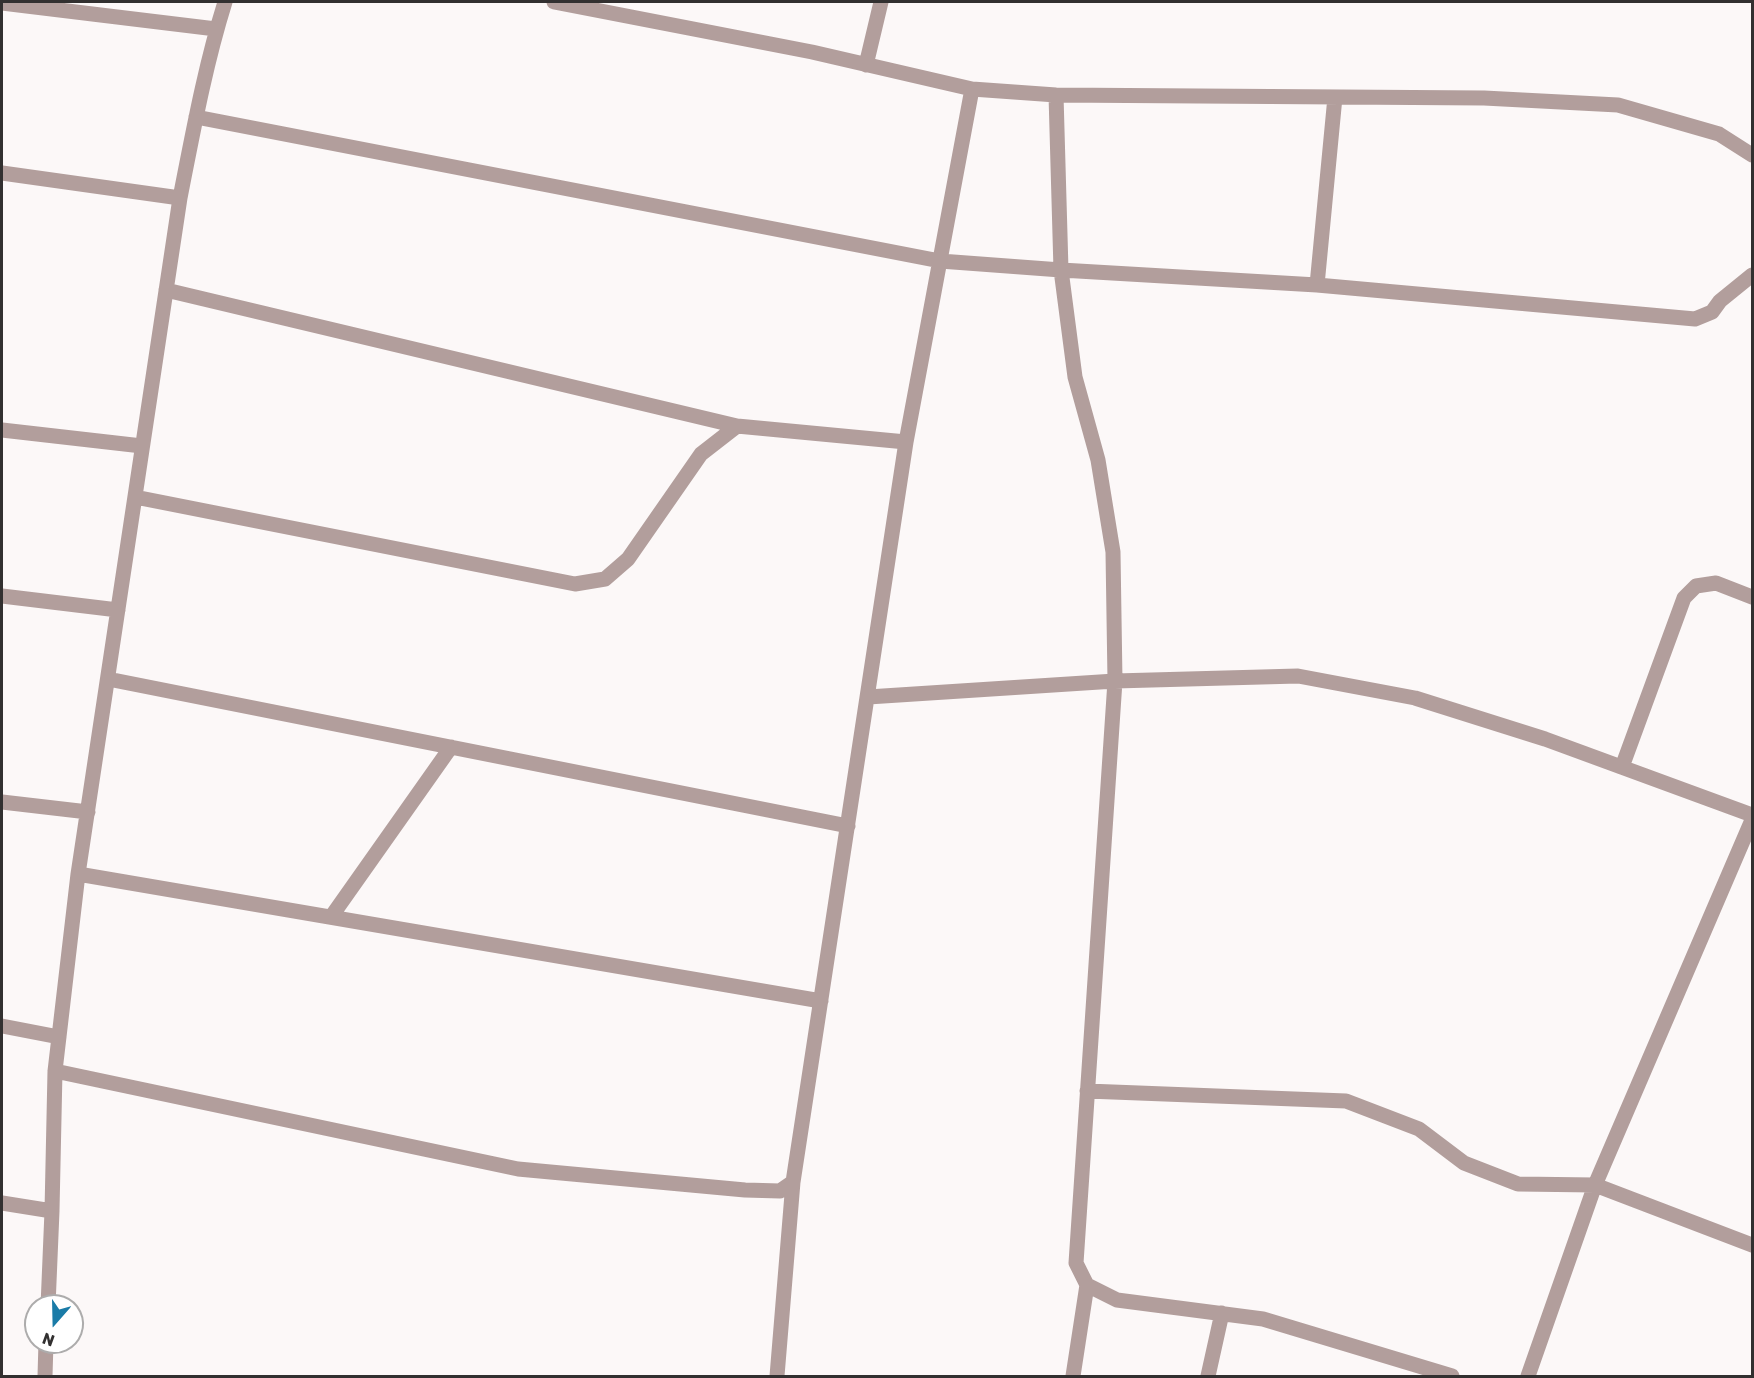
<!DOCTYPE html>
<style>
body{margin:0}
#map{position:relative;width:1754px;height:1378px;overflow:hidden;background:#fcf8f8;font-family:Rubik,sans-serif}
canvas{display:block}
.frame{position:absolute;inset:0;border:3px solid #323030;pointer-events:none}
.north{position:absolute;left:24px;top:1294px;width:60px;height:60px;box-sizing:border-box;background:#fff;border:2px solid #adacac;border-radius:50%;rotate:200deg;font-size:16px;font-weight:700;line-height:24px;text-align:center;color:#323030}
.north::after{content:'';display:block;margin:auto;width:21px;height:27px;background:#1a7ba7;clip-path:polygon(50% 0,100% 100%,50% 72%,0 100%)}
</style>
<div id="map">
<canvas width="1754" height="1378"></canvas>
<div class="frame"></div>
<div class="north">N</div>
</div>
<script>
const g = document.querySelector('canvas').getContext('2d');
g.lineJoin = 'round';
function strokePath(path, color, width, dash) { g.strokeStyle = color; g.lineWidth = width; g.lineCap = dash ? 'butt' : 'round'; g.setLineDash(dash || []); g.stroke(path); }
strokePath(new Path2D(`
 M554 2 812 52 972 89 1056 95 1484 98 1618 105 1719 134 1752 155
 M2 3 216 29
 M866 65 881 2
 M1056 95 1061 270 1075 377 1098 460 1113 552 1115 681 1076 1263 1087 1285 1073 1376
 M196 117 940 261 1061 270 1317 285 1695 319 1712 312 1720 301 1752 275
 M2 173 180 198
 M1317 285 1335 97
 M166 290 737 426 906 442
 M2 430 142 446
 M135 497 575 584 605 579 628 559 701 454 737 426
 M2 596 118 610
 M108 679 848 826
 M868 697 1115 681 1298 676 1415 698 1545 739 1752 815
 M1622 767 1684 598 1696 586 1716 583 1752 597
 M2 802 88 812
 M78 874 821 1001
 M331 917 451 747
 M2 1026 59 1037
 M55 1071 518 1169 745 1190 780 1191 793 1182 906 442 972 89
 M1087 1091 1346 1101 1419 1129 1464 1163 1518 1184 1595 1185 1752 1245
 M2 1203 52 1211
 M1087 1285 1117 1300 1263 1319 1452 1376
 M48 1306 52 1211 55 1071 78 874 180 198C193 132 205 66 225 2
 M45 1376 46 1342
 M777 1376 793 1182
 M1208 1376 1222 1313
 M1528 1376 1595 1185 1752 820`), '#b29e9c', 15);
</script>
